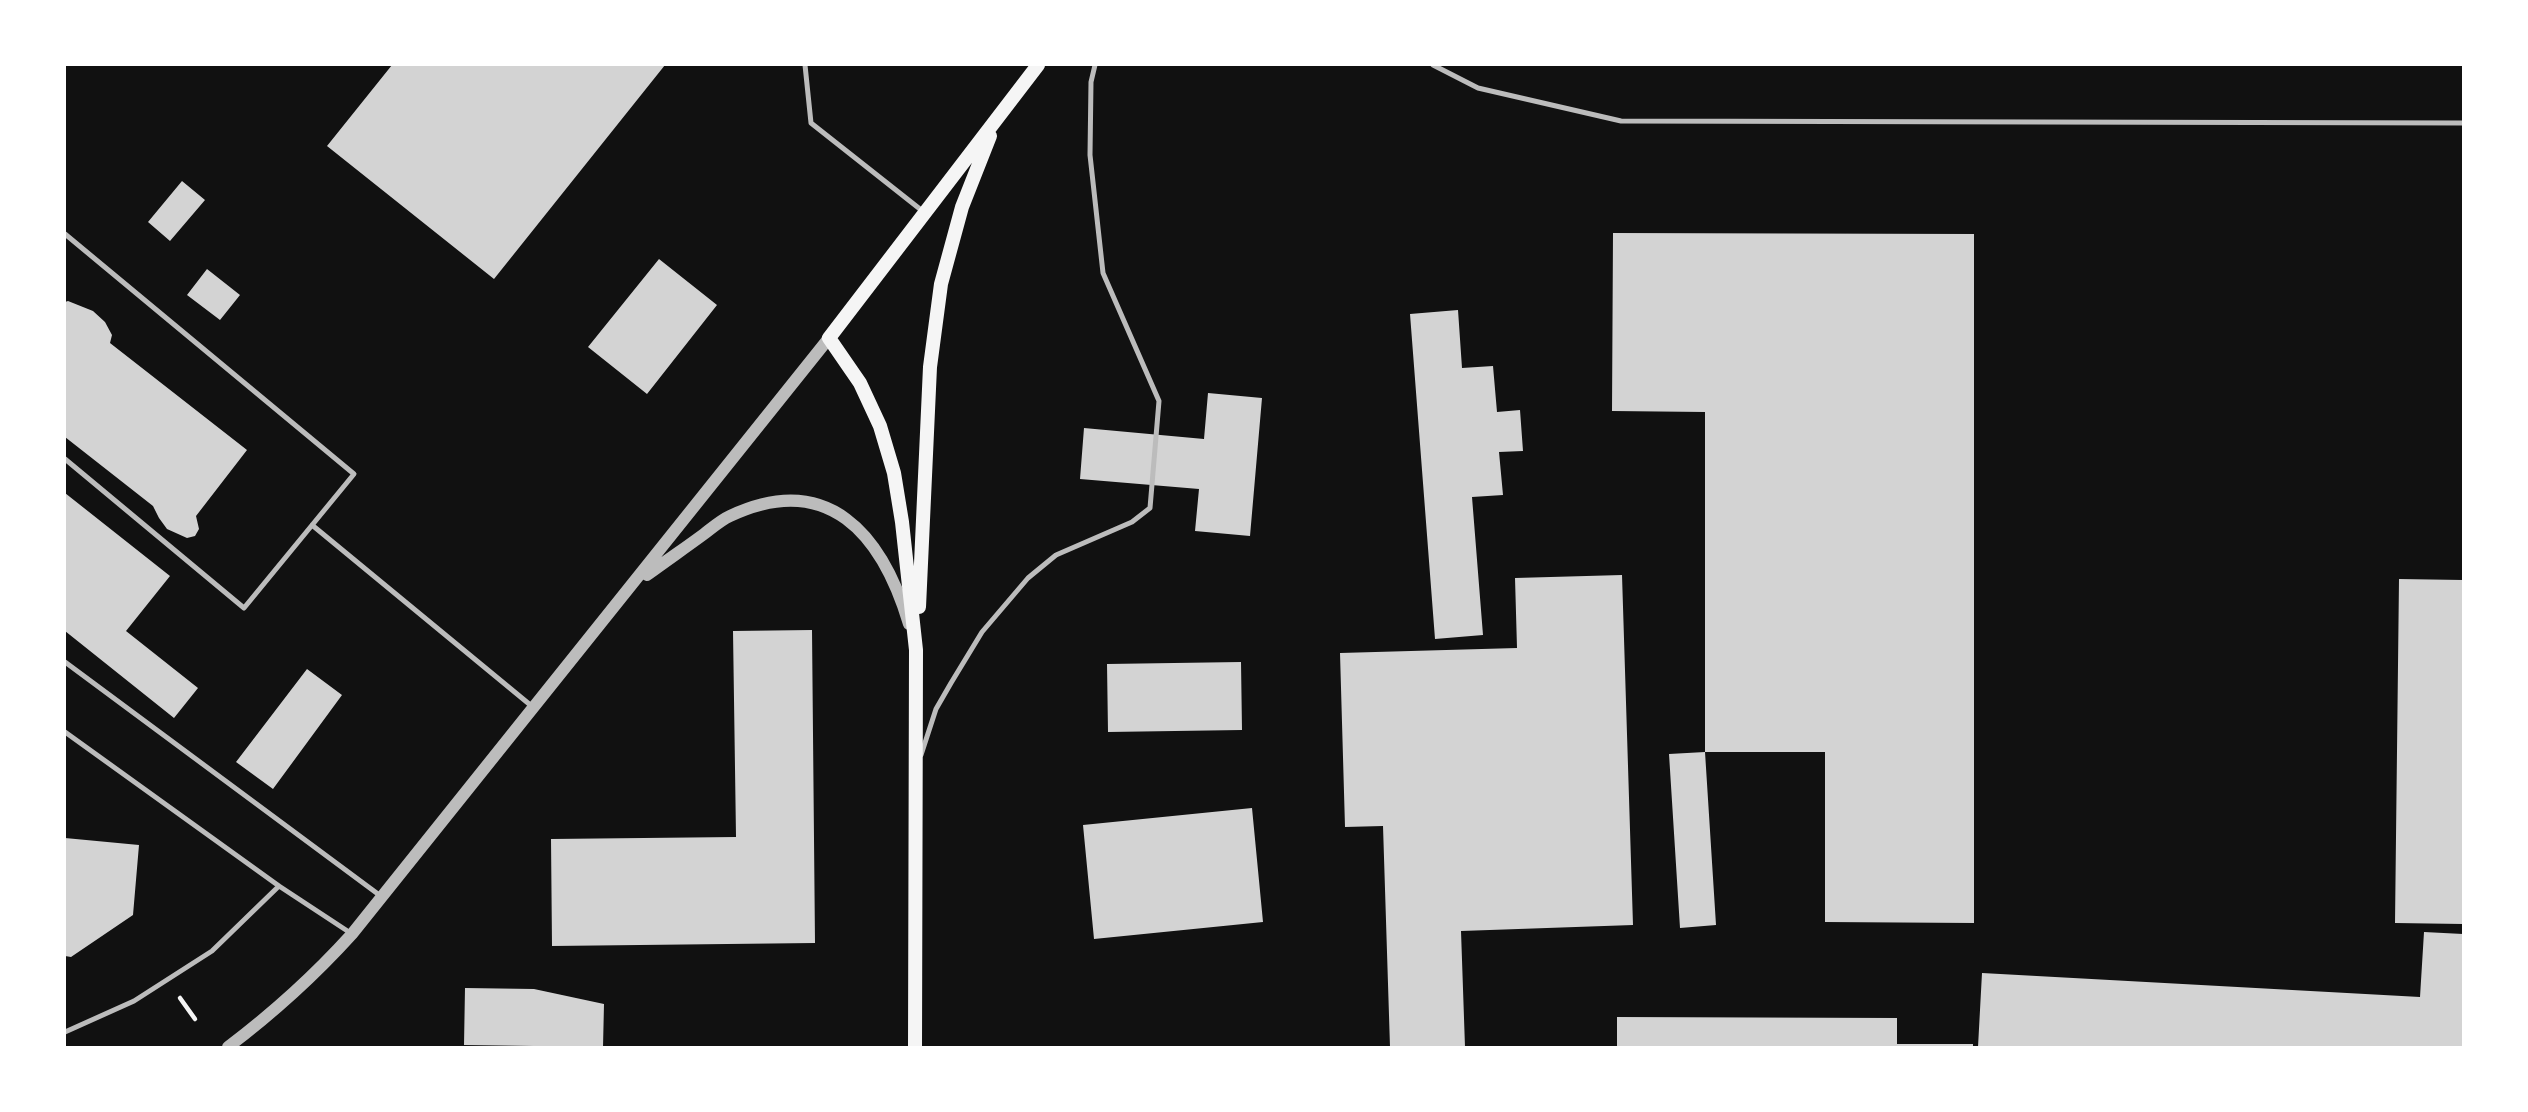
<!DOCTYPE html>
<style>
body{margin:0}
#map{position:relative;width:2528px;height:1112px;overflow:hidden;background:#111;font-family:"PT Sans",sans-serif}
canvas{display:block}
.frame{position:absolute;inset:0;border:66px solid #fff;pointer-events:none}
</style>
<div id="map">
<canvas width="2528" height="1112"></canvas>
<div class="frame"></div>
</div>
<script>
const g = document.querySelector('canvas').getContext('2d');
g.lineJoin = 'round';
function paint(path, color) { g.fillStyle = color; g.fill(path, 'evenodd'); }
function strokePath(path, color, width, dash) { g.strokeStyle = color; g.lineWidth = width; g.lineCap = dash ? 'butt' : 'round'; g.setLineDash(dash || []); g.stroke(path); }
paint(new Path2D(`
 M392 65H665L494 279 327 146Z
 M182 181 205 200 170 241 148 222Z
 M1613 233 1974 234V923L1825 922V752H1705V412L1612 411Z
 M659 259 717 305 647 394 588 347Z
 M207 269 240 295 220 320 187 295Z
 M68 301 93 311 105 322 112 335 110 343 247 450 196 516 199 529 195 536 187 538 167 529 159 518 153 506 65 437V302Z
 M1458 310 1462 368 1493 366 1497 412 1520 410 1523 451 1499 452 1503 495 1472 497 1483 635 1435 639 1410 314Z
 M1208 393 1262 398 1250 536 1195 531 1199 489 1080 479 1084 428 1204 439Z
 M65 493 170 576 126 631 198 688 174 718 65 631Z
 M1622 575 1633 925 1461 931 1465 1047H1390L1383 826 1345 827 1340 653 1517 648 1515 578Z
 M2399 579 2463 580V924L2395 923Z
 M812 630 815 943 552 946 551 839 736 837 733 631Z
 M1241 662 1242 730 1108 732 1107 664Z
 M307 669 342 695 273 789 236 762Z
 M1705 752 1716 925 1680 928 1669 754Z
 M1252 808 1263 922 1094 939 1083 825Z
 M65 838 139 845 133 915 71 957 65 956Z
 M2424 932 2463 934V1047H1978L1982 973 2420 997Z
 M465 988 534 989 604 1004 603 1047 464 1045Z
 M1617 1017 1897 1018V1044H1973V1047H1617Z`), '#d3d3d3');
strokePath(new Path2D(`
 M180 998 195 1019`), '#f5f5f5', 4.5);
strokePath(new Path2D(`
 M805 65 811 123 925 213
 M1433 65 1478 88 1621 121 2463 123
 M65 234 354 474 244 608 65 459
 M312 525 534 708
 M65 662 382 897
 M65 732 279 886 352 934
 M921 755 936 709 951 683 982 632 1028 578 1056 555 1132 522 1150 508 1159 401 1103 273 1090 155 1091 82 1095 65
 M65 1032 134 1001 212 951 279 886`), '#bcbcbc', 5);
strokePath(new Path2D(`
 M647 575C666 561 685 548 704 534 712 528 721 520 730 516 828 470 882 534 909 624
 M228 1047C273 1013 314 976 352 934L829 338`), '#bcbcbc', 12);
strokePath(new Path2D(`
 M919 607 930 367 941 284 962 207 990 136
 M915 1047 916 650 902 522 894 473 880 426 860 383 829 338 1038 65`), '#f5f5f5', 14);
</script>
